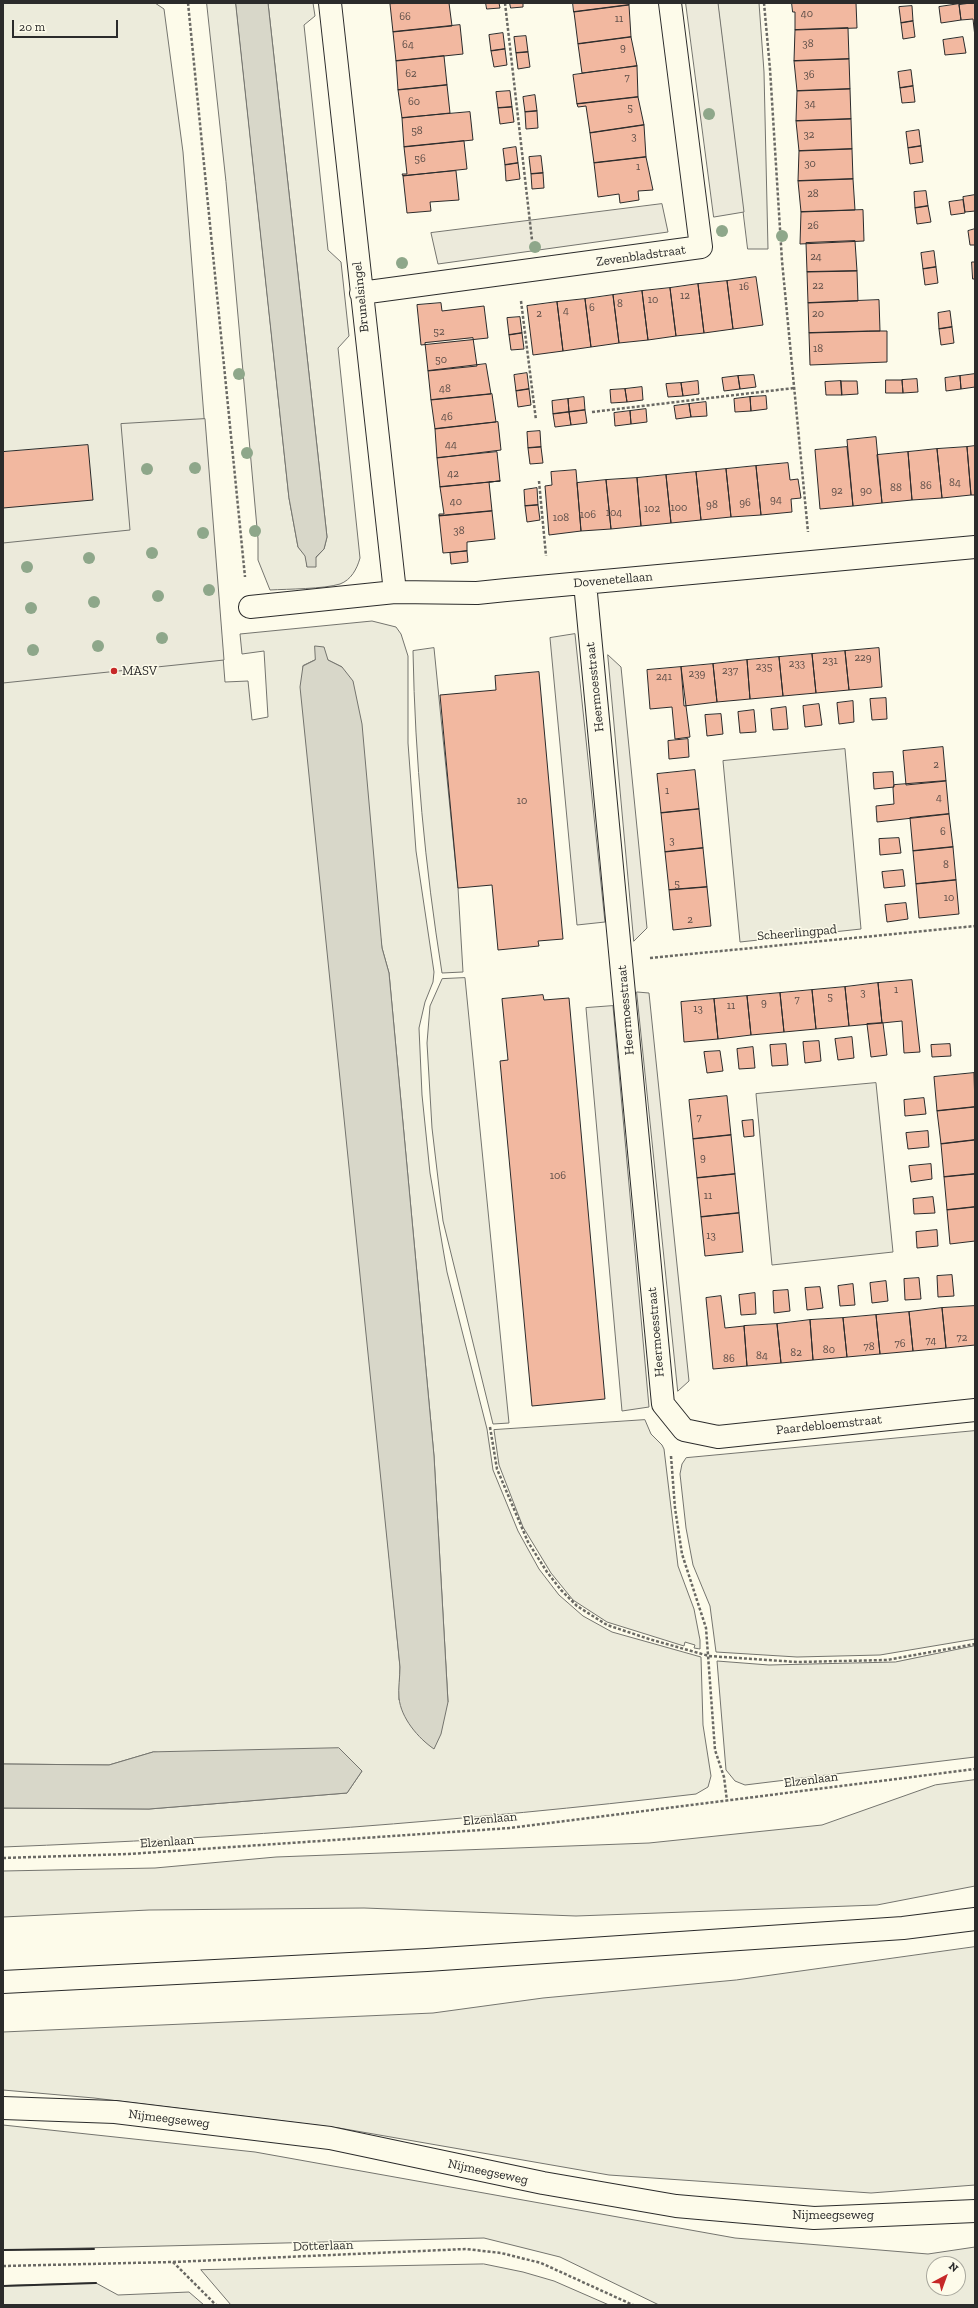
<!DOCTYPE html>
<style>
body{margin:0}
#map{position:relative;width:978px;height:2308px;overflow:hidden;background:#fdfbea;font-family:"Zilla Slab",serif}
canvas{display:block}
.frame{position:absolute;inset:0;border:4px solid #2b2b2b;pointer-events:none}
.north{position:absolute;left:926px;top:2256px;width:40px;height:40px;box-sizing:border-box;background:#fdfbea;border:1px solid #a9a89e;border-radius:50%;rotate:41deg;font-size:11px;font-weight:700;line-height:16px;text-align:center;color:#2b2b2b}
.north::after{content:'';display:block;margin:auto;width:14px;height:18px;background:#c62828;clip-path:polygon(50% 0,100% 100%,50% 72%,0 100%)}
.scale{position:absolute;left:12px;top:20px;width:106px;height:18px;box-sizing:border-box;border:2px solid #2b2b2b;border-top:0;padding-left:5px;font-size:12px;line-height:14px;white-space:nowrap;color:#2b2b2b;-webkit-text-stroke:3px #fdfbea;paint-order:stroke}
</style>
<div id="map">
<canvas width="978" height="2308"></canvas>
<div class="frame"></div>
<div class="north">N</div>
<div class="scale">20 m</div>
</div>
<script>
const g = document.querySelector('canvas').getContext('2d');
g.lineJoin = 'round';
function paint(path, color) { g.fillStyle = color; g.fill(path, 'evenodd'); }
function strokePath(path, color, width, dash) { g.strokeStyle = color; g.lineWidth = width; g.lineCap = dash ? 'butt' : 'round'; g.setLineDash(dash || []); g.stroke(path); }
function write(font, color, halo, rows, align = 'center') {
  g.font = font + ' "Zilla Slab",serif'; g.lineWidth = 3; g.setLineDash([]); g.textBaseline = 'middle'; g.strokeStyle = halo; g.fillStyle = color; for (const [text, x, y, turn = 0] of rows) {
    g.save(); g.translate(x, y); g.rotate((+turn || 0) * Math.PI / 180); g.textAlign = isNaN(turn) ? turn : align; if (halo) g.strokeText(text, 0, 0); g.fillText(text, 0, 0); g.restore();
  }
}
const green = new Path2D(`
 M3 3H155L164 9 183 152 225 682 248 681 252 720 268 717 264 651 242 654 240 634 372 621 396 627 401 634 408 656V743L416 851 434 972 433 982 425 1002 419 1028 422 1095 430 1173 447 1272 487 1429 493 1470 518 1531 539 1569 559 1595 583 1616 612 1632 701 1657 703 1725 711 1776 708 1787 696 1794C466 1821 235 1838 3 1847V1808L149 1809 347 1793 362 1771 153 1752 109 1765 3 1764ZM315 660H328L342 667 382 948 389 973 434 1456 448 1702 399 1700 400 1667 303 666Z
 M207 3H236L289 498 298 547 306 556 307 567 324 549 327 537 268 3H313L315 16 304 25 328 250 341 262 349 336 338 348 360 558C357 569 351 580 340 584 324 589 288 589 270 590L258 560V539L226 182Z
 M718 3H759L764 72 768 249H748Z
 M434 648 458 888 463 972 442 973C425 866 415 760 413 651Z
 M845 749 861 929 740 942 723 761Z
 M465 978 509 1423 493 1424 443 1221 432 1128 427 1043 430 1006 442 979Z
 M876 1083 893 1252 772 1265 756 1094Z
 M645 1420 651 1434 662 1445 664 1449 678 1566 694 1609 700 1640V1649L694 1648 695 1645 685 1642 684 1646 607 1622 573 1600 551 1573 523 1527 499 1465 494 1430Z
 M975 1431V1639L880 1655 797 1657 716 1652 710 1606 693 1565 686 1528 680 1474 682 1464 686 1458Z
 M975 1646V1757L745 1785 735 1781 726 1770 717 1661 769 1665 895 1662Z
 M975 1780V1886L877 1905 576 1916 364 1908 149 1910 3 1917V1871L155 1868 276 1857 649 1843 822 1825 935 1785Z
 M975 1947V2185L871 2193 609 2175 339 2128 94 2098 3 2090V2032L433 2013 543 1998 736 1980Z
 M3 2125 255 2152 735 2238 928 2254 975 2247V2305H659L560 2257 484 2238 3 2250ZM934 2264H958V2288H934Z
 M484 2264 523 2272 554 2281 609 2305H231L201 2270Z
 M96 2283 118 2295 189 2292 204 2305H3V2286Z`);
paint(green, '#ecebdb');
strokePath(green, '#74746e', 1);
const parking = new Path2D(`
 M686 3H718L744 212 714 217Z
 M662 204 668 232 438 264 431 233Z
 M205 419 224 660 3 683V543L130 530 121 424Z
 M575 634 605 922 577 925 550 638Z
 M608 655 621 667 647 928 634 941Z
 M637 992 649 993 689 1381 678 1391Z
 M613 1006 649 1407 622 1411 586 1008Z`);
paint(parking, '#eceadb');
strokePath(parking, '#74746e', 1);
const water = new Path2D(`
 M236 3H268L327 537 324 549 316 557V567H307L305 556 298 547 289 498Z
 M315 646 324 647 328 660 342 667 353 681 362 724 382 948 389 973 434 1456 448 1702 441 1734 434 1749C418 1738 401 1718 399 1698 398 1688 400 1677 400 1667L300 687 303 666 315 660Z
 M339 1748 362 1771 347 1793 149 1809 3 1808V1764L109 1765 153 1752Z`);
paint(water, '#d8d7c9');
strokePath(water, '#74746e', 1);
const building = new Path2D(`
 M449 3 452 26 393 32 390 4Z
 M486 3H499L500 8 487 9Z
 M510 3H523V7L511 8Z
 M573 3H629V5L574 12Z
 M792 3H856L857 28 795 30V12H793Z
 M971 3H975V37L973 19 961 20 959 5Z
 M959 4 961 20 941 23 939 7Z
 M629 5 631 37 578 44 574 12Z
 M912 6 913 21 901 23 899 7Z
 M913 21 915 37 903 39 901 23Z
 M460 25 463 54 396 61 393 32Z
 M848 28 849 59 794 61 795 30Z
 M503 33 505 49 491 51 489 35Z
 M526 36 528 52 516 53 514 37Z
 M631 37 637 66 582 73 578 44Z
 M963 37 966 53 945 55 943 40Z
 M505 49 507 65 494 67 491 51Z
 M528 52 530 67 518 69 516 53Z
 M444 56 447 85 398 90 396 61Z
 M849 59 850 89 797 91 794 61Z
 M637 66 638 97 577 104 573 75Z
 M911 70 913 86 900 88 898 72Z
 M447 85 450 113 402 118 398 90Z
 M913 86 915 102 902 103 900 88Z
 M850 89 851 119 796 121 797 91Z
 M510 91 512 107 498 108 496 92Z
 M535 95 537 111 525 112 523 97Z
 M638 97 644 125 590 133 586 106 578 107 577 104Z
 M512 107 514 122 500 124 498 108Z
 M537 111 538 128 526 129 525 112Z
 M470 112 473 140 404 147 402 118Z
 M851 119 852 149 799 151 796 121Z
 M644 125 646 157 594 163 590 133Z
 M919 130 921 146 908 148 906 132Z
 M464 141 467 169 403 176 402 174H407L404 147Z
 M921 146 923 162 910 164 908 148Z
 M516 147 518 163 505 165 503 149Z
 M852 149 853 179 798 181 799 151Z
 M541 156 543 173 531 174 529 157Z
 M646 157 653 190 638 191 639 200 620 203 619 194 598 197 594 163Z
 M518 163 520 179 506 181 505 165Z
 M456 171 459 200 430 202 431 211 407 213 403 176Z
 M543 173 544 188 532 189 531 174Z
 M853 179 855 210 801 212 798 181Z
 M926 191 928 206 915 208 914 192Z
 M975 195V211L965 212 963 197Z
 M963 200 965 213 951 215 949 202Z
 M928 206 931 222 917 224 915 208Z
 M863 210 864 241 800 244 801 212Z
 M975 229V245H970L968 231Z
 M855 241 857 271 807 272 806 243Z
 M934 251 936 267 923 269 921 253Z
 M972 262H975V279H973Z
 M936 267 938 283 925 285 923 269Z
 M857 271 858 301 808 303 807 272Z
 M756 277 763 325 733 329 727 281Z
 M727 281 733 329 704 333 698 284Z
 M698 284 704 333 676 336 670 288Z
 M670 288 676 336 648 340 642 291Z
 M642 291 648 340 619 343 613 295Z
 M613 295 619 343 591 347 585 299Z
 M585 299 591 347 563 351 557 302Z
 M879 300 880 331 809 333 808 303Z
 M557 302 563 351 533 355 527 306Z
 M441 303 442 311 484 306 488 338 421 345 417 305Z
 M950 311 952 327 939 329 938 313Z
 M520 317 522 333 509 335 507 318Z
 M952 327 954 343 941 345 939 329Z
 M869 331H887V362L810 365 809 333Z
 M522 333 524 349 511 350 509 335Z
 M473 338 477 366 428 371 425 343Z
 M486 364 491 394 431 400 428 371Z
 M527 373 529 389 516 391 514 375Z
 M975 374V387L961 389 960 376Z
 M754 375 756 387 740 389 738 376Z
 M738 376 740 389 724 391 722 378Z
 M960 376 961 389 946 391 945 378Z
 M917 379 918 392 903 393 902 380Z
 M886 380H902L903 393H886Z
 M698 381 699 394 683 396 681 383Z
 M841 381 842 395H826L825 382Z
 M841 381H857L858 394 842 395Z
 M681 383 683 396 668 397 666 384Z
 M642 387 643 400 627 402 625 389Z
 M529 389 531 405 518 407 516 391Z
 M625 389 627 402 611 403 610 390Z
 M492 394 496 422 435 429 431 400Z
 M766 396 767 409 751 411 750 397Z
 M584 397 585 410 569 412 568 399Z
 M750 397 751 411 735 412 734 399Z
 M568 399 569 412 553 414 552 401Z
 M706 402 707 416 691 417 689 404Z
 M689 404 691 417 676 419 674 406Z
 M646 409 647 422 631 424 630 411Z
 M585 410 587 423 571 425 569 412Z
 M630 411 631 424 615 426 614 413Z
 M569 412 571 425 555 427 553 414Z
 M498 422 501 450 437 458 435 429Z
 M540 431 541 447 528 448 527 432Z
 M876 437 882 503 853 506 847 440Z
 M88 445 93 500 3 508V452Z
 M975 446V495H971L967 447Z
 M541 447 543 463 530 464 528 448Z
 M847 447 853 506 820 509 815 450Z
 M967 447 971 495 942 498 937 449Z
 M937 449 942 498 912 500 908 452Z
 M497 452 500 481 440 487 437 458Z
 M908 452 912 500 882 503 877 455Z
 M788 463 790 480 798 479 801 498 791 499 792 512 761 515 756 466Z
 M756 466 761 515 731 517 726 469Z
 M726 469 731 517 701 520 696 472Z
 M576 470 581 531 549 535 545 486 552 485 551 472Z
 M696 472 701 520 671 523 666 475Z
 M666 475 671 523 641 526 637 478Z
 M637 478 641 526 611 529 606 480Z
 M606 480 611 529 581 531 577 483Z
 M500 481 489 482 492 511 439 516V514H444L440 487Z
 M537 488 538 505 525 506 524 490Z
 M538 505 540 520 527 522 525 506Z
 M492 511 495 539 467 542V551L443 553 439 516Z
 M467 551 468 562 451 564 450 553Z
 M879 648 882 687 849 690 845 651Z
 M845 651 849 690 816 693 812 654Z
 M812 654 816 693 783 696 779 657Z
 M779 657 783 696 750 699 747 660Z
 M747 660 750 699 717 702 713 664Z
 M713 664 717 702 684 706 681 667Z
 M681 667 690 737 675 739 672 707 650 709 647 670Z
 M539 672 563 939 538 941 539 946 498 950 492 885 458 888 440 695 496 690 495 676Z
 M886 698 887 719 872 720 870 699Z
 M853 701 854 722 839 724 837 703Z
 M819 704 822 725 805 727 803 706Z
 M786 707 788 729 773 730 771 709Z
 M754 710 756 732 740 733 738 712Z
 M721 714 723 734 707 736 705 715Z
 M688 739 689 757 669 759 668 741Z
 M943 747 946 781 906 785 903 751Z
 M695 770 699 809 661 813 657 774Z
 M893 772 894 787 874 789 873 773Z
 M946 781 949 814 877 822 876 806 894 804 893 788 894 785Z
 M699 809 703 848 665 852 661 813Z
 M949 814 953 847 913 851 910 818Z
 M899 838 901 853 880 855 879 839Z
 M953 847 956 880 916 884 913 851Z
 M703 848 707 887 669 890 665 852Z
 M903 870 905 886 884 888 882 872Z
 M956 880 959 914 919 918 916 884Z
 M707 887 711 926 673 930 669 890Z
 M906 903 908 919 887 922 885 905Z
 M912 980 920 1052 904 1053 902 1021 882 1023 878 983Z
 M878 983 882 1023 849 1026 845 987Z
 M845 987 849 1026 816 1029 812 990Z
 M812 990 816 1029 784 1032 780 993Z
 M780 993 784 1032 751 1035 747 996Z
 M543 995 544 1000 569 998 605 1399 532 1406 500 1061 508 1060 502 999Z
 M747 996 751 1035 718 1039 714 999Z
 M714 999 718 1039 684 1042 681 1002Z
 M883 1023 887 1055 871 1057 867 1024Z
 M852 1037 854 1058 838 1060 835 1039Z
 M819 1041 821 1061 805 1063 803 1042Z
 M786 1044 788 1065 772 1066 770 1045Z
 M950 1044 951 1056 932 1057 931 1045Z
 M753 1047 755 1068 739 1069 737 1049Z
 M720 1051 723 1071 707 1073 704 1052Z
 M974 1073 975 1107 937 1111 934 1077Z
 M727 1096 731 1135 693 1139 689 1100Z
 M924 1098 926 1114 905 1116 904 1100Z
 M975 1107V1140L941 1144 937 1111Z
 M753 1120 754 1136 744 1137 742 1121Z
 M928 1131 929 1147 908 1149 906 1133Z
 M731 1135 735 1174 697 1178 693 1139Z
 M975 1140V1174L944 1177 941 1144Z
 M931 1164 932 1179 911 1182 909 1166Z
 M735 1174 739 1213 701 1217 697 1178Z
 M975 1174V1207L947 1210 944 1177Z
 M933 1197 935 1213 914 1214 913 1199Z
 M975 1207V1241L950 1244 947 1210Z
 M739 1213 743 1252 705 1256 701 1217Z
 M937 1230 938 1246 917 1248 916 1232Z
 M952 1275 954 1296 938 1297 937 1276Z
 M919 1278 921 1299 905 1300 904 1279Z
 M886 1281 888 1301 872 1303 870 1283Z
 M853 1284 855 1305 840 1306 838 1286Z
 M820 1287 823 1308 807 1310 805 1288Z
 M788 1290 790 1311 774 1313 773 1291Z
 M755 1293 756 1314 741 1315 739 1295Z
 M721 1296 725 1328 744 1326 747 1366 713 1369 706 1298Z
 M975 1306V1345L946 1348 942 1308Z
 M942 1308 946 1348 913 1351 909 1312Z
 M909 1312 913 1351 880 1354 876 1315Z
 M876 1315 880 1354 847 1357 843 1318Z
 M843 1318 847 1357 813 1360 810 1320Z
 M810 1320 813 1360 781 1363 777 1324Z
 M777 1324 781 1363 747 1366 744 1326Z`);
paint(building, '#f2b8a0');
strokePath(building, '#2b2b2b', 1);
const minor = new Path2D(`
 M330 3 395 592
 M361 293 701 247 670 3
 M585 583 663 1404 684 1430 718 1437 975 1410
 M250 607 395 592 477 593 506 590 975 547`);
const major = new Path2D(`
 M3 1982 427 1960 903 1928 975 1919
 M3 2108 115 2112 330 2138 543 2183 676 2206 814 2218 975 2211`);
strokePath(minor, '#2b2b2b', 24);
strokePath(major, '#2b2b2b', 24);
strokePath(new Path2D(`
 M188 3 245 577
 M505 3 532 240
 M764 3 770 69 782 261 808 532
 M521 301 536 420
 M592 412 794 388
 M539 481 546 556
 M650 958 975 926
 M490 1427 497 1469 528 1542 547 1572 561 1590 577 1606 607 1625 649 1639 709 1656 797 1662 887 1660 975 1644
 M671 1456 675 1508 682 1554 706 1628 715 1750 724 1777 727 1801
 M3 1858 129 1854 510 1828 975 1769
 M173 2262 216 2305
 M3 2266 173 2262 466 2249 501 2253 541 2263 633 2305`), '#6a6964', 2.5, [3, 2]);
strokePath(minor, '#fdfbea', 22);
strokePath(major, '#fdfbea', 22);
strokePath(new Path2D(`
 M3 2250 94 2249
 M3 2286 96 2283`), '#2b2b2b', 2);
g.fillStyle = '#8ea78a';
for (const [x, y] of [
 [709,114],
 [722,231],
 [782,236],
 [535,247],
 [402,263],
 [239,374],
 [247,453],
 [195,468],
 [147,469],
 [255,531],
 [203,533],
 [152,553],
 [89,558],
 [27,567],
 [209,590],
 [158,596],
 [94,602],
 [31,608],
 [162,638],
 [98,646],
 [33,650]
]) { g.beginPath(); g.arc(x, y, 6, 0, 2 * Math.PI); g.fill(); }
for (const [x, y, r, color] of [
 [114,671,4,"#c62828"]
]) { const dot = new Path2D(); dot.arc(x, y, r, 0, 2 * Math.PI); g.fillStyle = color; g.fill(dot); strokePath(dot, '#fdfbea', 1.5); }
write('11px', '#5d4e48', null, [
 ["40",807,14],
 ["66",405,17],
 ["11",619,19],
 ["38",808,44],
 ["64",408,45],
 ["9",623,48],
 ["62",411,74],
 ["36",809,75],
 ["7",627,78],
 ["60",414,102],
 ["34",810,104],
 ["5",630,108],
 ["58",417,131],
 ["32",809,135],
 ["3",634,137],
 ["56",420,159],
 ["30",810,164],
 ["1",638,167],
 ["28",813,194],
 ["26",813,226],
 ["24",816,257],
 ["22",818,286],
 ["16",744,287],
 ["12",685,296],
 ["10",653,300],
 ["8",620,304],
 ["6",592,308],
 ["4",566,311],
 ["2",539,314],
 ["20",818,314],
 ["52",439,332],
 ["18",818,349],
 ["50",441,360],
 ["48",445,389],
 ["46",447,417],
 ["44",451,445],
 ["42",453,474],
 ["84",955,483],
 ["86",926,486],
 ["88",896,488],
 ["92",837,491],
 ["90",866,491],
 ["94",776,500],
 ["40",456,502],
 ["96",745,503],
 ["98",712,505],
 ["100",679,508],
 ["102",652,509],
 ["104",614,513],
 ["106",588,515],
 ["108",561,518],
 ["38",459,531],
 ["229",863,658],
 ["231",830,661],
 ["233",797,664],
 ["235",764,667],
 ["237",730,671],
 ["239",697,674],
 ["241",664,677],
 ["2",936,765],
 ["1",667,791],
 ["4",939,798],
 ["10",522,801],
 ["6",943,832],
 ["3",672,841],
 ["8",946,865],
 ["5",677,884],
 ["10",949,898],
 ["2",690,920],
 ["1",896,990],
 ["3",863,993],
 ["5",830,997],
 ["7",797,1000],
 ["9",764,1003],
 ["11",731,1006],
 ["13",698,1009],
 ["7",699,1118],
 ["9",703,1158],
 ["106",558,1176],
 ["11",708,1196],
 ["13",711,1236],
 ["72",962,1338],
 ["74",931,1341],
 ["76",900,1344],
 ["78",869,1347],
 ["80",829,1350],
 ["82",796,1353],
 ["84",762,1356],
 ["86",729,1359]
]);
write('13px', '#2b2b2b', '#fdfbea', [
 ["Zevenbladstraat",641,256,-8],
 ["Brunelsingel",361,297,-96],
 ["Dovenetellaan",613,580,-5],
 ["Heermoesstraat",595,687,-96],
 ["Scheerlingpad",797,933,-5],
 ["Heermoesstraat",626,1010,-95],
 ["Heermoesstraat",656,1332,-95],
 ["Paardebloemstraat",829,1425,-6],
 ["Elzenlaan",811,1780,-7],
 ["Elzenlaan",490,1819,-5],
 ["Elzenlaan",167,1842,-4],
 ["Nijmeegseweg",169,2119,7],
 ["Nijmeegseweg",488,2172,12],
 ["Nijmeegseweg",833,2215],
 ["Dotterlaan",323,2246,-2]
]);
write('13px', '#2b2b2b', '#fdfbea', [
 ["MASV",122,671]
], 'left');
</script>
